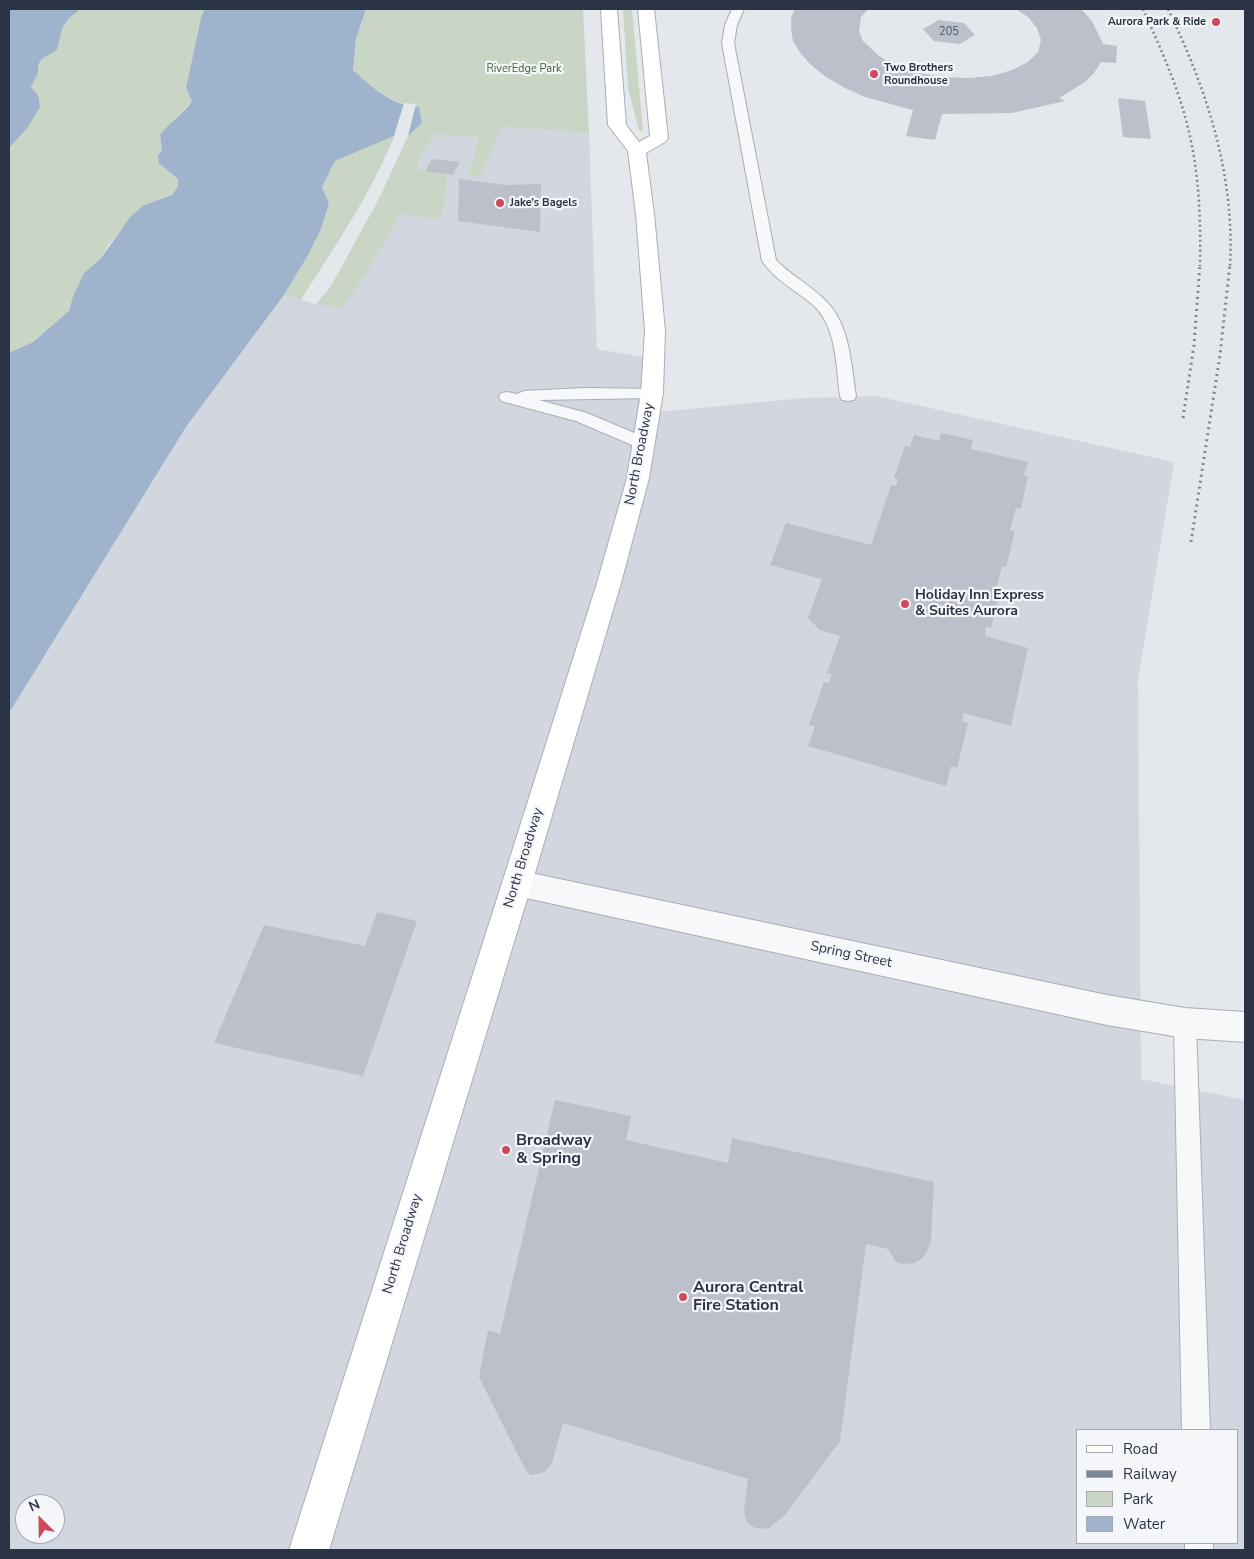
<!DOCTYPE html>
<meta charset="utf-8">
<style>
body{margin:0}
#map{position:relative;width:1254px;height:1559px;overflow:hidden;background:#e4e7ec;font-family:"Nunito Sans",sans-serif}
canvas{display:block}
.frame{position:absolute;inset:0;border:10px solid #2b3445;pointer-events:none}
.legend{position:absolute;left:1076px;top:1429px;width:162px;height:115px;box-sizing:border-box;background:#f4f6f9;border:1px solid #a4a8b1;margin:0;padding:6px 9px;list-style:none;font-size:15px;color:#2b3445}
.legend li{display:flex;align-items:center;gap:10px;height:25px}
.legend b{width:25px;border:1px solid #a4a8b1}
.north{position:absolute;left:15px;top:1494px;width:50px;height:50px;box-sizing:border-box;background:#f4f6f9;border:1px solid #a4a8b1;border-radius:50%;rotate:337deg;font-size:14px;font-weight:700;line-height:20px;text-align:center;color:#2b3445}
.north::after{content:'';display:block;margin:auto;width:18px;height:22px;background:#d1495b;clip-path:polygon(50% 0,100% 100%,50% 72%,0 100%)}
</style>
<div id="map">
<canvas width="1254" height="1559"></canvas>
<div class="frame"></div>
<ul class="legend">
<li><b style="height:6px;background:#fff"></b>Road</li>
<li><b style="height:6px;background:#7d8696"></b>Railway</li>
<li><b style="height:14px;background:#c9d6c5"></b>Park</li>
<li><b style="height:14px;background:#9fb4cc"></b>Water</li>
</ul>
<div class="north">N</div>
</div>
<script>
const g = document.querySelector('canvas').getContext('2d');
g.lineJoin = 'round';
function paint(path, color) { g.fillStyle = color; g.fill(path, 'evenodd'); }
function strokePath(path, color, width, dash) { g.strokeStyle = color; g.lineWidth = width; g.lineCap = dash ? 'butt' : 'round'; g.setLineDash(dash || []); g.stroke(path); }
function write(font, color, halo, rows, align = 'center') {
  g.font = font + ' "Nunito Sans",sans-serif'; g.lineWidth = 4.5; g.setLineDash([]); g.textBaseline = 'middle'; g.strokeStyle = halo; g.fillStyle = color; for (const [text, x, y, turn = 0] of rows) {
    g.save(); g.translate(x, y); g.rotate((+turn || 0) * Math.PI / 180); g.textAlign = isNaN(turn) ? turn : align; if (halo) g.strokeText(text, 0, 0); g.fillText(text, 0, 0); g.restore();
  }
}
paint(new Path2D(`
 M502 127 589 133 597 349 648 358 647 413 804 398 876 396 1174 462 1138 680 1141 1079 1245 1100V1550H9V713L186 427 284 295 316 304 331 286 379 199 408 136ZM1078 1430H1238V1543H1078ZM25 1504H55V1534H25Z`), '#d2d6de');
paint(new Path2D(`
 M81 9H205L201 17 186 88 192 101 160 135 162 150 158 155 178 179V186L172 195 144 205 109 244 101 258 84 273 73 296 69 311 33 342 9 353V148L38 95 31 87 38 73V65L42 59 57 50 62 29 69 18Z
 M366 9H583L589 133 502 127 480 177 467 174 475 156 478 137 435 134 420 156 417 169 447 174 444 206 439 219 400 214 367 272 341 309 316 304 331 286 379 199 408 136 422 123 419 107C391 104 373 88 353 70L356 39Z
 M623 9H632L643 131H639L628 88Z
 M394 136C371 195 334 247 301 300L284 295C303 265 319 237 329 203L322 187 335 161Z`), '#c9d6c5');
paint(new Path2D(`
 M9 9H81L69 18 62 29 57 50 42 59 38 65V73L31 87 38 95 40 107 28 127 9 148Z
 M205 9H366L356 39 353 70C373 88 391 105 419 107L422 123 408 136H394L335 161 322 187 329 203 321 229 307 257 284 295 186 427 9 713V353L33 342 69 311 73 296 84 273 101 258 131 216 144 205 172 195 178 186V179L159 163 158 155 162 150 160 135C169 122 183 115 192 101L186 88 201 17Z`), '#9fb4cc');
paint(new Path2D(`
 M404 103 416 104 408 136H394Z`), '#e4e7ec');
paint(new Path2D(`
 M795 9H868L861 17 859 31 863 41 878 55 892 64 920 73 943 77 968 78 992 76 1012 70 1028 62 1038 52 1041 40 1037 28 1028 17 1016 9H1081L1092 21 1103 44 1117 46 1116 63 1101 62 1094 73 1085 82 1059 98 1065 101 1012 113 942 114 935 140 906 136 913 110 865 97 845 88 826 77 811 65 801 54 793 41 791 29V18Z
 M939 20 964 23 975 35 960 44 934 41 923 29Z
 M1118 98 1145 101 1151 139 1123 137Z
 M432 159 460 162 453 175 425 171Z
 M459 179 505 185 541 184 540 232 458 221Z
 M941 433 973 440 971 449 1028 462 1024 475 1028 476 1021 509 1016 508 1010 530 1015 531 1006 567 1002 566 996 589 1001 590 991 628 986 627 985 636 1028 648 1011 726 964 713 962 721 968 723 957 768 951 766 946 786 808 746 815 726 809 725 824 682 829 683 832 674 827 673 840 636 820 630 808 618 822 579 770 565 786 523 871 545 891 485 896 486 898 479 894 478 905 446 910 447 914 435 939 441Z
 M377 912 417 921 363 1076 214 1043 264 925 365 946Z
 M555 1100 631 1116 626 1140 728 1163 732 1138 934 1182 931 1241 926 1254 921 1259 915 1263 903 1264 896 1262 888 1249 866 1244 840 1441 785 1515 769 1528 760 1529 753 1527 746 1521 744 1510 748 1479 563 1423 552 1463 544 1472 534 1475H530L525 1469 479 1377 488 1330 500 1334Z`), '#bbc0ca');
const service = new Path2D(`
 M732 9H744L737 25 734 43 776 260C790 275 809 284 824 299 850 323 851 363 856 396L854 400 848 401 842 400 840 396C836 367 837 325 812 304 795 290 775 280 762 261L722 43 725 25Z
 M584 388 658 389 660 393 658 397 652 398 539 400 587 413 651 440 653 444 651 448 645 450 639 448 576 421 501 401 499 397 501 393 507 392 517 394 524 391Z
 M1185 1012 1193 1015 1196 1023 1210 1430H1182L1174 1023 1177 1015Z
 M1185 1543H1213V1550H1185Z`);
const minor = new Path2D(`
 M517 870 1107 995 1185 1008 1245 1012V1042L1185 1038 1107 1025 517 896 507 892 502 883 507 874Z`);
const secondary = new Path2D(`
 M601 9H617L626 125 639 142 650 136 638 9H654L668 138 665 142 646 153 654 214 665 331 663 393 649 478 621 583 532 883 329 1550H289L502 883 597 583 627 478 641 393 645 331 636 214 628 151 608 125Z`);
strokePath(service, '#a9aeb7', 2);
strokePath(minor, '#a9aeb7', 2);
strokePath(secondary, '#a9aeb7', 2);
paint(service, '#f7f8fa');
paint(minor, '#f7f8fa');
paint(secondary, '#fff');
strokePath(new Path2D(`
 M1143 9C1159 45 1176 82 1186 120 1199 168 1201 217 1200 266
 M1168 9C1207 90 1235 175 1230 266`), '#7d8696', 2.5, [2, 3]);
strokePath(new Path2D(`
 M1183 418 1194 345 1200 264
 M1191 542 1220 355 1230 264`), '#7d8696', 3, [2, 4]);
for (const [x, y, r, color] of [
 [1216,22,5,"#d1495b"],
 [874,74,5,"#d1495b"],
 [500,203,5,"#d1495b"],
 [905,604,5,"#d1495b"],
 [506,1150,5,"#d1495b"],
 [683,1297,5,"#d1495b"]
]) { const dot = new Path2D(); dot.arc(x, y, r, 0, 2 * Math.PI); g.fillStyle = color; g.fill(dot); strokePath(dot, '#f4f6f9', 2); }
write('bold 11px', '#2b3445', '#f4f6f9', [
 ["Aurora Park & Ride",1206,22,"right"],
 ["Two Brothers",884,68],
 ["Roundhouse",884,81],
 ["Jake’s Bagels",510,203]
], 'left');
write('11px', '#4f5766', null, [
 ["205",949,32]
]);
write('11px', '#3f6138', '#f4f6f9', [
 ["RiverEdge Park",524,69]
]);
write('14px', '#2b3445', '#f4f6f9', [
 ["North Broadway",640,454,-79],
 ["North Broadway",524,858,-73],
 ["Spring Street",851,955,12],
 ["North Broadway",403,1244,-73]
]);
write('bold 14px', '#2b3445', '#f4f6f9', [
 ["Holiday Inn Express",915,596],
 ["& Suites Aurora",915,612]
], 'left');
write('bold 16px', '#2b3445', '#f4f6f9', [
 ["Broadway",516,1141],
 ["& Spring",516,1159],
 ["Aurora Central",693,1288],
 ["Fire Station",693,1306]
], 'left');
</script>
